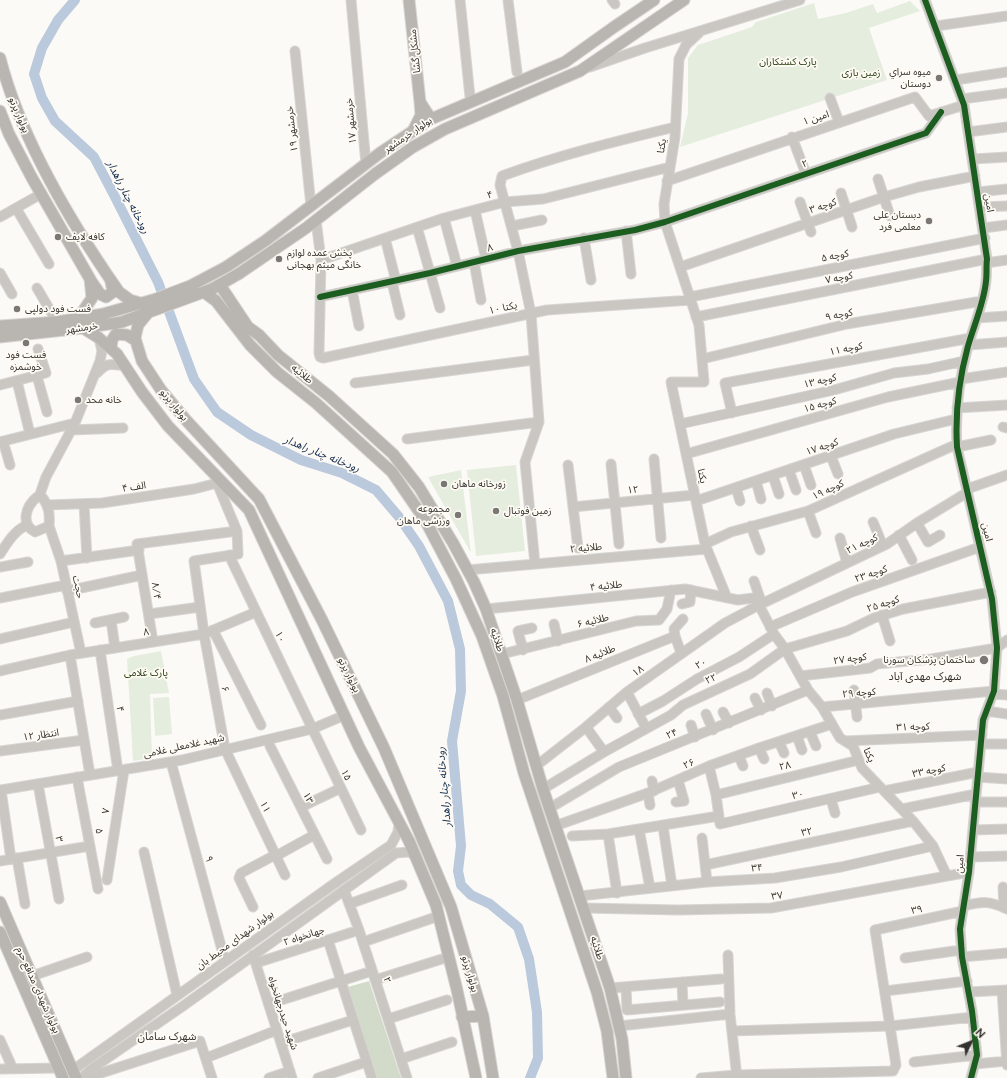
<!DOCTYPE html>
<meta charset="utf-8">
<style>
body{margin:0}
#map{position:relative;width:1007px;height:1078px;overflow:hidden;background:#fcfaf7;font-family:Raleway,sans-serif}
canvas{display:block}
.north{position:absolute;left:951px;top:1022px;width:40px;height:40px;-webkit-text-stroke:3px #fffbf4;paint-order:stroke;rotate:47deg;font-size:11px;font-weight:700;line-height:16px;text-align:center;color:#33322f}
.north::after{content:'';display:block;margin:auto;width:14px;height:18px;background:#33322f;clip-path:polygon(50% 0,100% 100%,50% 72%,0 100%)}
</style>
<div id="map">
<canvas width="1007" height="1078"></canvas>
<div class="north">N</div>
</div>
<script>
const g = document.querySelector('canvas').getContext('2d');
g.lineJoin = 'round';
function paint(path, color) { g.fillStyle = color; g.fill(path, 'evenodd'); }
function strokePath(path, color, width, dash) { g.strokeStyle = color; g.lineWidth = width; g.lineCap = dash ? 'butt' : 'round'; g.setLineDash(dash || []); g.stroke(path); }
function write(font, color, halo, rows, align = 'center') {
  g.font = font + ' Raleway,"Noto Sans Arabic",sans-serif'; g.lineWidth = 3.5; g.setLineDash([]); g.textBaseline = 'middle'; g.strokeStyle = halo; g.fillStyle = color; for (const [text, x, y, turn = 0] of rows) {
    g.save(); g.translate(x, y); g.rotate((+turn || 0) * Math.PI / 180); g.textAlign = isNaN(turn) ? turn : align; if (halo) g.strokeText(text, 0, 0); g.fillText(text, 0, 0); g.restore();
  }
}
paint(new Path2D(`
 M910 1 920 11 869 28 887 80 680 147 688 113V58L698 45 752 27 756 22 814 3 818 19 846 13 873 4 877 13Z
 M516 465 525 551 476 556 467 470Z
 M461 470 471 553 428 477Z
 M161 651 169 693 150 694 152 758 133 761 127 659 134 656Z
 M169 697 172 734 155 736 153 698Z`), '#e5edde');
paint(new Path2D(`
 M369 981 401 1078H377L348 987Z`), '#d2dbc9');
strokePath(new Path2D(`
 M75 0 58 20 42 48 34 74 42 98 55 121 94 157 114 195 158 282 194 379 217 412 251 435 301 460 342 473 376 490 399 517 419 546 448 601 460 649 461 691 452 741 461 846 458 871 461 885 471 895 490 904 518 927 529 959 537 1012 538 1058 530 1078`), '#bbc9dc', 10);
const minor = new Path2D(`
 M351 0 366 164
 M460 0 470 97
 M508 0 517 72
 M612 0 615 4
 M925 0 964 105 987 259C986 266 987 274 986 281 984 303 974 325 968 346 959 379 955 413 957 447L992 599 997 648 994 691 983 720 969 872 960 929 962 957 972 1011 977 1055 971 1078
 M936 26 1007 16
 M700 32 686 45 679 59 675 137 664 204 665 222 699 325 704 382H671L705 544 727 598
 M295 51 311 206
 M590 67 645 48 800 0
 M956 80 1007 72
 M830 98 839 122
 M962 99 1007 93
 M968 132 1007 127
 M792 137 806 174
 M973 159 1007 157
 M878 179 890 216
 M667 181 915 97 929 116 964 105
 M978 192 1007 189
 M841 193 852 227
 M800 202 811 232
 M980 207 1007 206
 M16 208 49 264
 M475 210 486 259
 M0 217 41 194
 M444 218 457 266
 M316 220 321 260 319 353 320 357 323 358 547 310 691 300
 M512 226 542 220
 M417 227 440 308
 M983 228 1007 225
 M626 231 631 274
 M385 238 396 281
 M584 238 591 280
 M321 260 444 218 505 202 543 199 670 167
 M474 262 481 300
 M986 263 1007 260
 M680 267 884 197 919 187 975 176
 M0 273 12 294
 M392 282 400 315
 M37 288 57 322
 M352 290 359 326
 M320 297 430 273 518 251 635 230 665 222 926 133 941 112
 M690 297 985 238
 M696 317 987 259
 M977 318 1007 316
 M969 345 1007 342
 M702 359 847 324 982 301
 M97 373C107 362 111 364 125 366
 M37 376 47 412
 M961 379 1007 372
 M17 381 30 434
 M355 383 533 360
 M0 385 46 373 38 349
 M957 408 1007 405
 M732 413 725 383 971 338
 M680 424 834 390 894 373 928 369 964 361
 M1003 427 1007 428
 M71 430 123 428
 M407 439 539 422
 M3 441 10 465
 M0 442 75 423
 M957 447 991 440
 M686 454 888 397 960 382
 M831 456 838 474
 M654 459 661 538
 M611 464 619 544
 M568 465 578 548
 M804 465 811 485
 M789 470 796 490
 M773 476 779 494
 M756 481 761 499
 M217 483 237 531 238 554 194 561 204 634 225 749 285 875
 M736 488 740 501
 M967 489 1007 475
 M37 497H42C49 506 50 514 49 526L35 532C20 524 26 506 37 497Z
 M39 497 46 477 75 423 100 361 102 351 99 338
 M696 501 894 434 956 419
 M84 504 87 558
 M48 505 102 503 194 489 221 482
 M573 507 694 495
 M808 511 816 533
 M873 522 883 546
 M917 523 928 542 940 535
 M49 526 61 561 81 653
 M751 526 760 550
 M899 535 912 560
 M840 538 847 563
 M705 544 731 532 808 511 957 444
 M0 554C7 543 15 530 27 525
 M229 555 361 830
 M61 561 139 550
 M535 564 525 462 539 422 531 314 518 251 500 185 502 176C559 155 617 141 675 127
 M0 567 28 562
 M467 570 707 549
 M754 581 762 604
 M67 591 142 575
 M0 598 66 585
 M682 604 690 602 691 590
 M486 609 685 589 738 600 753 598 759 605 774 634 785 649 808 690 822 707 840 738 853 746 862 768 913 821 933 846 947 876
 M149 614 200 607
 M882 615 890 641
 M111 620 115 648
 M95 623 124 617
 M554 624 558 641
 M770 627 852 592 980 547
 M213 630 261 725
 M675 636 674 629 683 619
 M0 639 74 622
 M153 642 137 544 237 531
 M100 650 118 771
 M523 650 518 631 532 628
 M502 654 636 621 659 620 667 609 671 590
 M70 655 90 775
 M0 671 70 655 204 634 256 612
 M800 676 870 668 877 664 931 659 997 648 1007 640
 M854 690 857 717
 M627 692 646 728
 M767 693 772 706
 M993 694 1007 695
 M755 698 761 710
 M517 700 675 636 681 653
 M609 707 617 718
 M822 707 994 691
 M987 711 1007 714
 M723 712 729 723
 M638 714 663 701 697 679 739 657 774 634
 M706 714 713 730
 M0 715 78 701
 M691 725 695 737
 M586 727 604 752
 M810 732 816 746
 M797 736 802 750
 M845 741 982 735
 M779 742 784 753
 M981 744H1007
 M270 746 327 859
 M759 748 764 759
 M0 751 84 740
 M739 756 743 766
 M171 762 225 961
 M536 766 586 727 627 692 725 623 759 605 887 544 917 523 968 492
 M709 766 716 795 720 824 880 787
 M77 777 98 889
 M977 777 1007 779
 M652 781 654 791
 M38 784 59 899
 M543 789 604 752 671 715 683 705 750 674 785 649 847 631 874 618 903 609 991 592
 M0 790 182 760 312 729 345 715
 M1 790 11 859
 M884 791 978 772
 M648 793 650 805
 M716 795 859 760
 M831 799 835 813
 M676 802 684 801 678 780
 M975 802H1007
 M301 807 341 788
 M550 808 619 767 808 690
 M902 809 976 794
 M555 826 648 793 709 766 759 748 832 724
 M663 826 672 886
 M639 829 650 888
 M973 830 1007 829
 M608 834 617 893
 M572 836 608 834 719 816
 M702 838 707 882
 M144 852 177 995
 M276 856 314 835
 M971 857 1007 856
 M17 858 25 904
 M0 861 90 846
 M705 865 913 821
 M107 880 124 770
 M1003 887 1004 908
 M344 890 359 930 407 1078
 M580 896 707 882 775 878 841 867 933 846
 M349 904 402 885
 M964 906C983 901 990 901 1007 909
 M253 907 239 878 241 873 275 855
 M584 908 678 910 771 908 969 872
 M328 940 372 1078
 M363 942 433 918
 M253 955 292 1078
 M728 955 730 1014 737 1078
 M962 957 1007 953
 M905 958 961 950
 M256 963 359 930
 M32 976 87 957
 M375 980 442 959
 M682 982 683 1005
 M626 987 627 1010 720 1002
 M610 988 721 979
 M885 991 967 981
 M1002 991 1007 1065
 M969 992 1007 990
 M269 1004 372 971
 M388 1019 447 1000
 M619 1026 730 1014
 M732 1031 891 1026 973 1017
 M0 1040 13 1069
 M281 1043 353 1020
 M206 1058 277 1030
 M401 1059 452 1042
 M914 1062 977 1055
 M975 1064 1007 1061
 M0 1069 59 1068
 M73 1070 338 881 391 845 398 832 399 822
 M92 1076 200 1041 212 1078
 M82 1078 90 1070 183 1006 396 853 409 852 416 856
 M269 1078 290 1071
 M318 1078 366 1062
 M701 1078 736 1075 893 1071 896 1065 875 930 963 911`);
const major = new Path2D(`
 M409 0 420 102
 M0 58C21 140 71 223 119 292L130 300 140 303
 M0 111 9 134 32 178 90 279 92 298 81 314 74 317
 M413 131 421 115 420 102 431 119
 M91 281 100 294 106 297 113 292 111 282
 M220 285 248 327 259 335 278 355 329 396 393 454 419 487 453 543 474 582 486 609 517 700 543 789 610 988 622 1039 626 1078
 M204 292 216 301 250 345 277 372 316 403 392 472 425 520 456 579 482 636 503 696 524 773 597 992 607 1031 613 1078
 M147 314 138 325 135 338 142 361 161 390 185 419 259 499 322 620 384 748 451 907 483 1016 493 1078
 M0 326 57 322 103 314 156 299 190 286 226 267 265 241 380 153 431 119 565 62 614 27 654 0
 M83 328 99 338 117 354 142 392 168 426 249 510 359 747 409 841 436 905 457 990 476 1078
 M0 337 83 328 122 322 212 289 240 273 306 228 375 174 413 147 445 129 580 71 684 0
 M111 348 112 340 116 334 127 335 135 340
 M0 902 76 1078
 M0 932 63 1078
 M462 1017 483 1016`);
strokePath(minor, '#d7d6d4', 11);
strokePath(major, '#d7d6d4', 13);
strokePath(minor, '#cac7c2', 9);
strokePath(major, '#b9b5b0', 11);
strokePath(new Path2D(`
 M925 0 964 105 987 259C986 266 987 274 986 281 984 303 974 325 968 346 959 379 955 413 957 447L992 599 997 648 994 691 983 720 969 872 960 929 962 957 972 1011 977 1055 971 1078
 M320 297 430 273 518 251 635 230 665 222 926 133 941 112`), '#1b5e20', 6);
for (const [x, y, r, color] of [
 [939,78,4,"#797875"],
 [929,221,4,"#797875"],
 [58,237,4,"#797875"],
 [279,259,4,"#797875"],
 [17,309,4,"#797875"],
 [26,343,4,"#797875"],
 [78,400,4,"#797875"],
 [444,484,4,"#797875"],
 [496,511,4,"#797875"],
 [458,515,4,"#797875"],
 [984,660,5,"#797875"]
]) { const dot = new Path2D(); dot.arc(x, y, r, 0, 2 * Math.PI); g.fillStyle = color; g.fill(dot); strokePath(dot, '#fffbf4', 1.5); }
write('10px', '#33322f', '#fffbf4', [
 ["مشکل گشا",415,51,-96],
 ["بولوار پرتو",19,115,67],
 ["امین ۱",816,118,-18],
 ["۱۷ خرمشهر",351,121,-95],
 ["۱۹ خرمشهر",292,129,-96],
 ["بولوار خرمشهر",408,135,-34],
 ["یکتا",662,146,-81],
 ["۲",805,164,-19],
 ["۴",490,195,-15],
 ["امین",989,203,81],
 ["کوچه ۳",823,206,-19],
 ["۸",490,248,-14],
 ["کوچه ۵",835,256,-12],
 ["کوچه ۷",839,278,-11],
 ["۱۰ یکتا",503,308,-12],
 ["کوچه ۹",839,315,-12],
 ["خرمشهر",82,328,-8],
 ["کوچه ۱۱",846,349,-11],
 ["طلائیه",302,374,39],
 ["کوچه ۱۳",820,381,-13],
 ["بولوار پرتو",174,405,51],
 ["کوچه ۱۵",820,405,-15],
 ["کوچه ۱۷",822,447,-19],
 ["یکتا",702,476,78],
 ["۴ الف",134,487,-8],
 ["۱۲",633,490,-6],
 ["کوچه ۱۹",828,490,-25],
 ["امین",987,532,77],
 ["کوچه ۲۱",862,544,-26],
 ["طلائیه ۲",586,548,-5],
 ["کوچه ۲۳",871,574,-19],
 ["طلائیه ۴",606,586,-6],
 ["حجت",78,587,78],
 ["۸/۴",156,591,81],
 ["کوچه ۲۵",883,604,-18],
 ["طلائیه ۶",593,621,-14],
 ["۸",146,632,-9],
 ["۱۰",280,637,65],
 ["طلائیه",497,640,71],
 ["طلائیه ۸",600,654,-22],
 ["کوچه ۲۷",850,659,-8],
 ["۲۰",701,664,-27],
 ["۱۸",638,671,-34],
 ["بولوار پرتو",349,675,64],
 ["۲۲",711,679,-24],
 ["۶",225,689,80],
 ["کوچه ۲۹",859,693,-5],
 ["۴",120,709,81],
 ["کوچه ۳۱",913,727,-2],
 ["۲۴",672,734,-22],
 ["انتظار ۱۲",41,735,-8],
 ["شهید غلامعلی غلامی",184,746,-12],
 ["یکتا",869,755,67],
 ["۲۶",689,764,-24],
 ["۲۸",785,766,-13],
 ["کوچه ۳۳",929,771,-11],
 ["۱۵",346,775,64],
 ["۳۰",798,795,-13],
 ["۱۳",308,798,63],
 ["۱۱",265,807,65],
 ["۷",106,811,-81],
 ["۵",99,831,80],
 ["۳۲",807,832,-12],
 ["۳",59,839,80],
 ["۹",209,859,75],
 ["امین",960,864,-85],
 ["۳۴",757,868,-4],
 ["۳۷",777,896,-8],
 ["۳۹",917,910,-12],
 ["جهانخواه ۲",304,936,-18],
 ["بولوار شهدای محیط بان",235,940,-36],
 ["طلائیه",597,948,72],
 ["بولوار پرتو",470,974,74],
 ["۲",387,980,72],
 ["بولوار شهدای مدافع حرم",38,990,66],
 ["شهید حیدرجهانخواه",283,1013,72]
]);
write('10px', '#243e10', '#fffbf4', [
 ["پارک کشتکاران",788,62],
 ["زمین بازی",861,73],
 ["پارک غلامی",146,673]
]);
write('10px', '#33322f', '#fffbf4', [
 ["ميوه سراي",931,72,"right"],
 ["دوستان",931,84,"right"],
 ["دبستان علی",921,215,"right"],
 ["معلمی فرد",921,227,"right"],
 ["کافه لایف",66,237],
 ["پخش عمده لوازم",287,253],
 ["خانگی میثم بهجانی",287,265],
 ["فست فود دولپی",25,309],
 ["فست فود",26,355,"center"],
 ["خوشمزه",26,367,"center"],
 ["خانه محد",86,400],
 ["زورخانه ماهان",452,484],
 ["مجموعه",450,509,"right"],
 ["ورزشی ماهان",450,521,"right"],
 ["زمین فوتبال",504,511],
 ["ساختمان پزشکان سورنا",975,660,"right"]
], 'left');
write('italic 11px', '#0f2d53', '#fffbf4', [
 ["رودخانه چنار راهدار",128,197,63],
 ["رودخانه چنار راهدار",322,454,22],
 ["رودخانه چنار راهدار",444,787,-95]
]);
write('11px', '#33322f', '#fffbf4', [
 ["شهرک مهدی آباد",925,677],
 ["شهرک سامان",167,1037]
]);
</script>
